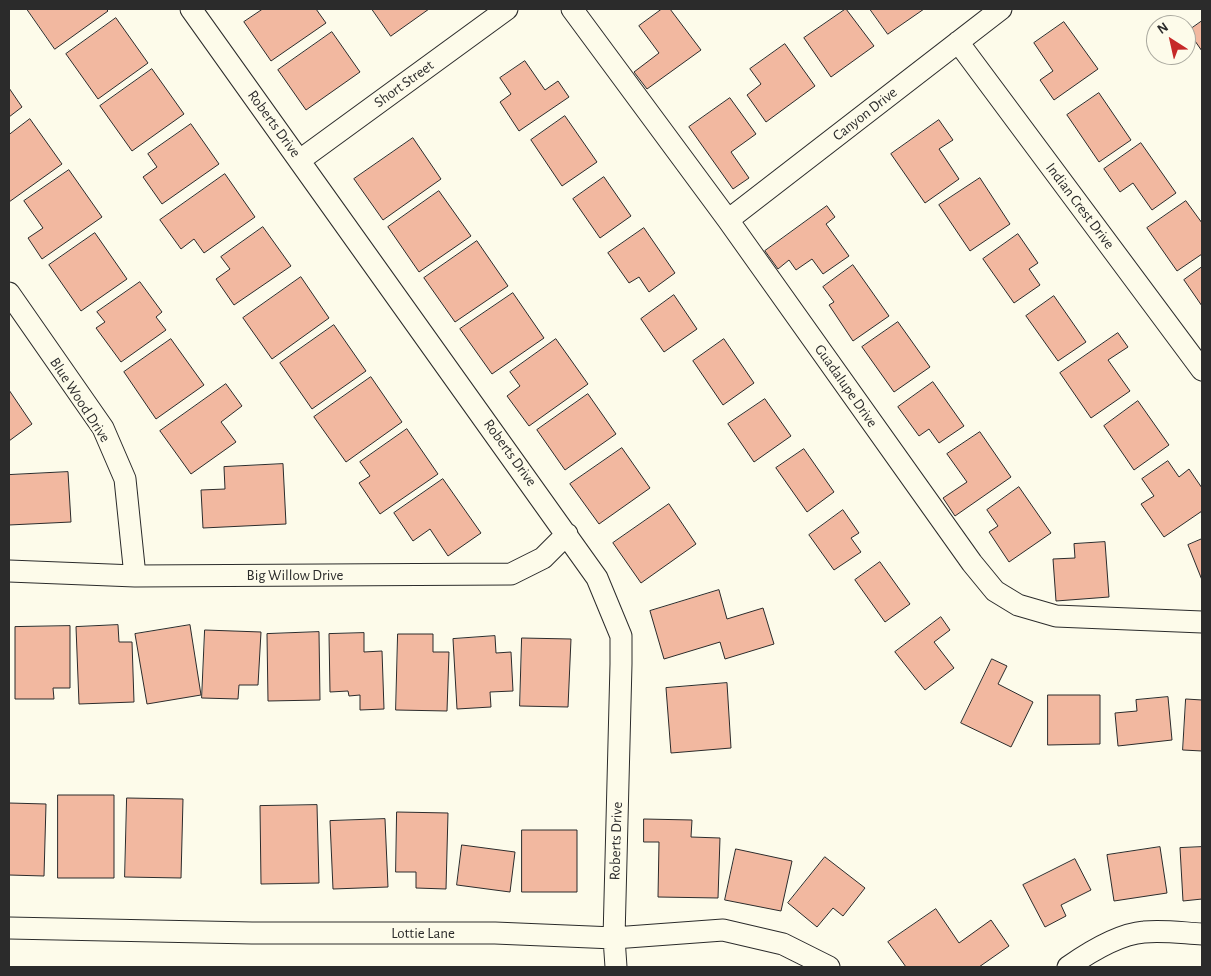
<!DOCTYPE html>
<style>
body{margin:0}
#map{position:relative;width:1211px;height:976px;overflow:hidden;background:#fdfbea;font-family:"Alegreya Sans",sans-serif}
canvas{display:block}
.frame{position:absolute;inset:0;border:10px solid #2b2b2b;pointer-events:none}
.north{position:absolute;left:1146px;top:15px;width:50px;height:50px;box-sizing:border-box;background:#fdfbea;border:1px solid #a9a89e;border-radius:50%;rotate:325deg;font-size:14px;font-weight:700;line-height:20px;text-align:center;color:#2b2b2b}
.north::after{content:'';display:block;margin:auto;width:18px;height:22px;background:#c62828;clip-path:polygon(50% 0,100% 100%,50% 72%,0 100%)}
</style>
<div id="map">
<canvas width="1211" height="976"></canvas>
<div class="frame"></div>
<div class="north">N</div>
</div>
<script>
const g = document.querySelector('canvas').getContext('2d');
g.lineJoin = 'round';
function paint(path, color) { g.fillStyle = color; g.fill(path, 'evenodd'); }
function strokePath(path, color, width, dash) { g.strokeStyle = color; g.lineWidth = width; g.lineCap = dash ? 'butt' : 'round'; g.setLineDash(dash || []); g.stroke(path); }
function write(font, color, halo, rows, align = 'center') {
  g.font = font + ' "Alegreya Sans",sans-serif'; g.lineWidth = 4; g.setLineDash([]); g.textBaseline = 'middle'; g.strokeStyle = halo; g.fillStyle = color; for (const [text, x, y, turn = 0] of rows) {
    g.save(); g.translate(x, y); g.rotate((+turn || 0) * Math.PI / 180); g.textAlign = isNaN(turn) ? turn : align; if (halo) g.strokeText(text, 0, 0); g.fillText(text, 0, 0); g.restore();
  }
}
const building = new Path2D(`
 M27 9H106L108 11 55 49Z
 M263 9H316L326 23 271 61 244 22Z
 M372 9H429L391 36Z
 M662 9H670L701 50 647 89 634 72 659 53 639 26Z
 M846 9 874 46 831 77 804 38Z
 M870 9H924L888 34Z
 M116 18 148 63 98 99 66 54Z
 M1202 21V51L1188 31Z
 M1064 22 1098 69 1054 100 1040 80 1053 71 1034 43Z
 M332 32 360 72 306 110 278 70Z
 M785 44 815 86 766 122 747 95 761 84 750 69Z
 M525 61 545 90 558 81 569 97 519 131 500 102 511 94 500 78Z
 M152 69 184 114 132 151 100 106Z
 M9 88 22 107 9 117Z
 M1099 93 1131 140 1099 162 1067 115Z
 M730 98 756 134 731 152 749 178 733 189 689 127Z
 M565 116 597 162 562 186 531 140Z
 M30 119 62 164 9 202V135Z
 M939 120 953 140 939 149 959 179 925 203 891 154Z
 M191 124 219 164 162 204 143 177 157 167 148 154Z
 M413 138 441 179 383 220 354 179Z
 M1141 143 1176 193 1152 210 1133 183 1120 192 1104 169Z
 M69 170 102 217 42 259 28 238 43 228 24 201Z
 M225 174 255 217 204 253 194 239 181 249 160 220Z
 M604 177 631 216 600 238 573 199Z
 M980 178 1010 224 970 251 939 205Z
 M439 191 471 236 419 272 388 227Z
 M1186 201 1202 223V254L1177 271 1147 228Z
 M827 206 835 217 826 224 849 256 823 274 812 259 796 270 789 260 778 269 765 251Z
 M263 227 291 266 234 305 216 279 230 269 221 257Z
 M644 228 675 273 649 292 639 277 629 283 608 253Z
 M95 233 127 279 81 311 49 265Z
 M1018 234 1038 263 1029 269 1040 285 1014 303 983 259Z
 M477 241 508 286 455 322 424 278Z
 M853 265 889 316 853 341 829 305 834 302 823 287Z
 M1202 267V306L1184 280Z
 M301 277 329 318 272 359 243 318Z
 M140 282 162 312 156 317 166 330 121 362 96 328 105 322 97 312Z
 M513 293 544 338 492 374 460 329Z
 M674 295 697 329 664 352 641 319Z
 M1054 296 1086 342 1058 361 1026 316Z
 M898 322 930 367 894 392 862 347Z
 M334 325 366 371 312 409 280 363Z
 M1118 333 1128 347 1108 360 1130 391 1091 418 1060 373Z
 M171 339 204 385 156 419 124 372Z
 M556 339 588 384 529 426 507 396 520 386 510 372Z
 M724 339 754 383 723 405 693 361Z
 M371 377 402 422 346 462 314 417Z
 M933 382 964 426 939 443 929 429 919 436 898 407Z
 M226 384 242 406 221 422 236 442 191 474 160 431Z
 M9 390 32 424 9 441Z
 M588 394 616 434 565 470 537 430Z
 M765 399 791 436 754 462 728 424Z
 M1138 401 1169 445 1134 470 1104 426Z
 M407 429 438 474 380 514 359 483 370 476 360 462Z
 M980 432 1011 477 955 516 943 498 967 482 947 454Z
 M622 448 650 488 599 524 570 484Z
 M804 449 834 492 807 512 776 468Z
 M1168 461 1179 477 1189 469 1202 488V511L1164 537 1141 504 1154 496 1142 479Z
 M283 464 286 524 203 528 201 490 225 489 224 467Z
 M68 472 71 522 9 525V475Z
 M443 479 481 533 448 556 430 529 413 541 394 513Z
 M1019 487 1051 533 1009 562 989 532 998 526 987 510Z
 M669 504 696 544 641 583 613 543Z
 M843 510 859 533 851 538 861 552 834 570 809 535Z
 M1202 539V580L1188 545Z
 M1105 542 1109 597 1056 601 1053 559 1075 558 1074 544Z
 M880 562 910 604 885 622 855 580Z
 M719 590 727 619 763 608 774 644 725 659 720 642 664 659 650 611Z
 M941 617 950 630 934 642 954 668 925 690 895 652Z
 M118 625 119 642H132L134 702 79 704 76 627Z
 M190 625 201 695 147 704 135 634Z
 M70 626V688H53L54 699H15V627Z
 M205 630 261 632 258 685H239L238 699 202 698Z
 M319 632 320 700 268 701 267 634Z
 M364 633V652L382 651 384 709 360 710V695L349 696 348 691 330 692 329 634Z
 M398 634H433V652H449L447 711 396 710Z
 M495 636 496 653 511 652 513 691 490 692 491 707 457 709 453 639Z
 M522 638 571 639 568 707 520 706Z
 M992 659 1007 666 998 684 1033 702 1011 747 961 723Z
 M727 683 731 748 671 753 666 688Z
 M1048 695H1100V744L1048 745Z
 M1168 697 1172 740 1118 746 1115 713 1137 711 1136 700Z
 M1186 699 1202 700V751L1183 750Z
 M58 795H114V878H58Z
 M127 798 183 799 181 878 125 877Z
 M9 803 46 804 44 876 9 875Z
 M317 805 319 883 261 884 260 806Z
 M397 812 448 813 446 889 416 888V872H396Z
 M385 819 388 887 333 889 330 821Z
 M644 819 692 820 691 837 720 838 718 898 658 897 659 842H644Z
 M522 830H577V892H522Z
 M462 845 515 852 510 892 457 885Z
 M1160 847 1167 893 1114 901 1107 855Z
 M1202 847V899L1183 901 1180 848Z
 M736 849 792 861 781 911 725 900Z
 M825 857 865 888 843 916 833 908 817 927 788 903Z
 M1075 859 1091 890 1061 905 1066 916 1045 927 1023 885Z
 M936 909 959 943 991 920 1009 946 979 967H906L888 942Z`);
paint(building, '#f2b8a0');
strokePath(building, '#2b2b2b', 1);
const minor = new Path2D(`
 M191 9 597 578 621 636V664L614 938 616 967
 M572 9 728 220 972 563 995 591 1018 605 1056 616 1202 622
 M958 42 1202 370
 M300 160 507 9
 M728 220 1001 9
 M9 293 103 428 125 479 135 576
 M9 571 135 576 511 574 543 558 567 534
 M9 928 252 933H495L614 938 723 930 783 944 829 967
 M1068 967C1088 953 1119 934 1144 932 1163 930 1183 933 1202 934`);
strokePath(minor, '#2b2b2b', 23);
strokePath(minor, '#fdfbea', 21);
write('15px', '#2b2b2b', '#fdfbea', [
 ["Short Street",404,84,-36],
 ["Canyon Drive",865,114,-38],
 ["Roberts Drive",274,124,54],
 ["Indian Crest Drive",1080,206,53],
 ["Guadalupe Drive",846,386,55],
 ["Blue Wood Drive",80,400,57],
 ["Roberts Drive",510,453,54],
 ["Big Willow Drive",295,575],
 ["Roberts Drive",616,841,-88],
 ["Lottie Lane",423,933]
]);
</script>
